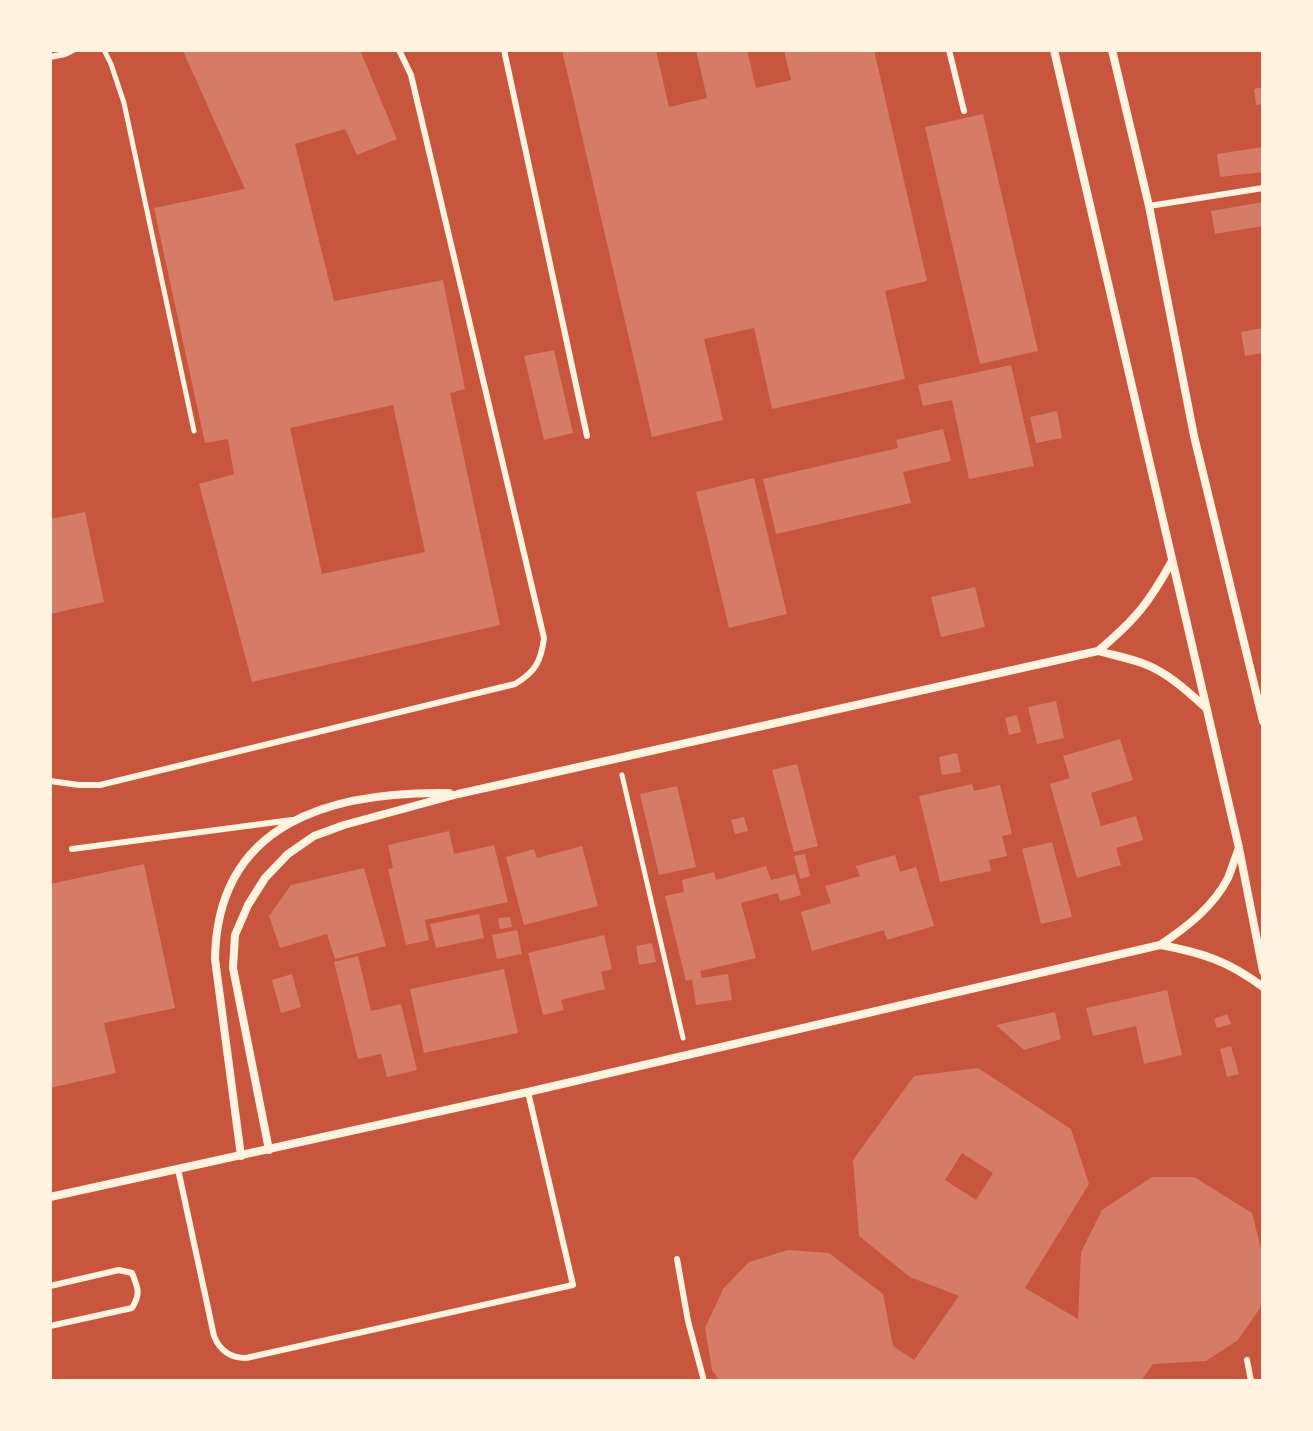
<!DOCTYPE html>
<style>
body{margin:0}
#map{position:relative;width:1313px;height:1431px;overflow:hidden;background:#c8553d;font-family:"Roboto Condensed",sans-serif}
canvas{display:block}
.frame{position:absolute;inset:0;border:52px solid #fff3e0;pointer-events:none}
</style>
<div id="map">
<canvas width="1313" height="1431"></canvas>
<div class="frame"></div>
</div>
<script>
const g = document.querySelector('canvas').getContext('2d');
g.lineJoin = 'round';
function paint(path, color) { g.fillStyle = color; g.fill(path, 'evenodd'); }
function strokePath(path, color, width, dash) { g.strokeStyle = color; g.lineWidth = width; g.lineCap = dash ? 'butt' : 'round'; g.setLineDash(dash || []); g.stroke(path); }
paint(new Path2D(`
 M185 50H360L397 139 357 155 345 129 295 144 334 301 443 280 465 389 450 393 500 625 252 682 199 484 234 474 228 439 205 443 154 208 245 189 183 51ZM393 405 425 552 322 574 290 428Z
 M562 50H656L669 107 707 98 696 50H747L756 88 791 80 784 50H874L927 281 885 291 905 379 772 409 754 328 704 339 723 420 652 437Z
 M1263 87V104L1256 105 1254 89Z
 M983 114 1038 351 980 364 925 127Z
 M1263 147V172L1220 177 1217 154Z
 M1263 202V226L1215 234 1211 211Z
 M1263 328V353L1245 356 1241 332Z
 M554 350 573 433 544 440 524 356Z
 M1011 365 1034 466 969 479 952 400 923 406 918 385Z
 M1057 411 1062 438 1036 443 1030 417Z
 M943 429 951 461 903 472 911 503 776 534 763 479 898 448 896 440Z
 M754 478 787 614 729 628 696 492Z
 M85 512 104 602 50 614V519Z
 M975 587 985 627 941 637 931 597Z
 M1056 701 1064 738 1037 744 1028 707Z
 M1017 715 1021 732 1009 735 1005 718Z
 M1120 739 1133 780 1091 793 1101 826 1136 816 1143 840 1116 848 1121 865 1077 878 1050 784 1070 778 1063 756Z
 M957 753 961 772 942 775 939 757Z
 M797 764 818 846 794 852 772 770Z
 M972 784 974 791 1000 785 1012 834 1002 836 1007 856 989 860 991 871 940 882 919 796Z
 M677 786 696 867 659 875 640 794Z
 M744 817 748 831 735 834 731 820Z
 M449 831 454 854 494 845 508 902 425 920 429 940 406 945 388 869 393 868 388 845Z
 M1052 842 1072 917 1041 924 1022 849Z
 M582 846 598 906 524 925 506 857 534 849 537 858Z
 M805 854 810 876 800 879 794 856Z
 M895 855 900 872 916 867 934 926 887 940 884 930 812 951 801 912 831 903 825 886 860 876 856 866Z
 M144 864 175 1008 104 1023 116 1073 50 1088V884Z
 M766 866 771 880 795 874 801 895 780 901 778 893 741 903 756 958 700 971 702 978 728 974 732 1000 696 1005 692 979 686 981 665 896 684 892 682 880 714 872 716 880Z
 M364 868 386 946 335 959 327 934 280 948 269 916 291 885Z
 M479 914 484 938 436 948 430 924Z
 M510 917 512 927 500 929 498 918Z
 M517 930 522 954 497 959 492 935Z
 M604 935 612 969 601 972 605 989 561 1000 564 1010 543 1015 528 953Z
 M652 943 656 962 639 965 636 946Z
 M358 956 371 1011 401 1004 417 1070 387 1077 381 1054 358 1059 334 962Z
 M504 969 518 1033 424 1053 410 989Z
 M292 974 301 1007 281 1013 272 980Z
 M1167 990 1182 1055 1144 1064 1136 1026 1093 1036 1086 1008Z
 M1055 1012 1061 1039 1024 1050 996 1025Z
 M1227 1014 1231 1024 1217 1028 1214 1019Z
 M1231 1046 1239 1074 1227 1077 1220 1049Z
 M978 1068 1071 1129 1089 1184 1025 1288 1078 1319 1081 1252 1102 1210 1152 1177H1194L1252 1213 1263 1257V1293L1260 1308 1238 1340 1206 1361 1153 1364 1141 1381H720L712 1370 705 1328 723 1289 749 1262 788 1250 829 1253 883 1294 893 1346 914 1360 959 1296 910 1277 859 1236 853 1160 914 1076ZM962 1153 993 1173 976 1200 945 1180Z`), '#d67c66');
strokePath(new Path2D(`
 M104 50 111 64 124 103 194 431
 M622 775 683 1038`), '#fff3e0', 5);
strokePath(new Path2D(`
 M504 50 587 436
 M949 50 964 111
 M50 57 65 54 73 50
 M1149 206 1263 188
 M50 781 79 785H100L515 684C535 672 541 662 544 638L411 75 399 50
 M72 849 292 820
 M178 1169 214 1336C220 1351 230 1358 246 1358L573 1285 528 1092
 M677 1259 688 1321 704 1381
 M50 1286 119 1270 132 1273C138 1288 141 1294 132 1308L50 1326
 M1247 1360 1251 1381`), '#fff3e0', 6);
strokePath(new Path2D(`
 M1054 50 1239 848 1263 971
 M1112 50 1149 206 1194 436 1263 721
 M1098 651C1113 655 1128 658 1142 663 1167 672 1186 690 1205 707
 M1161 945C1203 953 1228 961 1263 987
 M269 1150 233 968 235 935 248 905 265 878 288 854 314 836 344 825 458 794 1098 651C1135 620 1149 603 1172 561
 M241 1156 215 959C217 821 333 791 449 793
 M50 1197 528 1092 1160 945C1187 927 1213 907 1228 878 1232 868 1235 858 1239 848`), '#fff3e0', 8);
</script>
